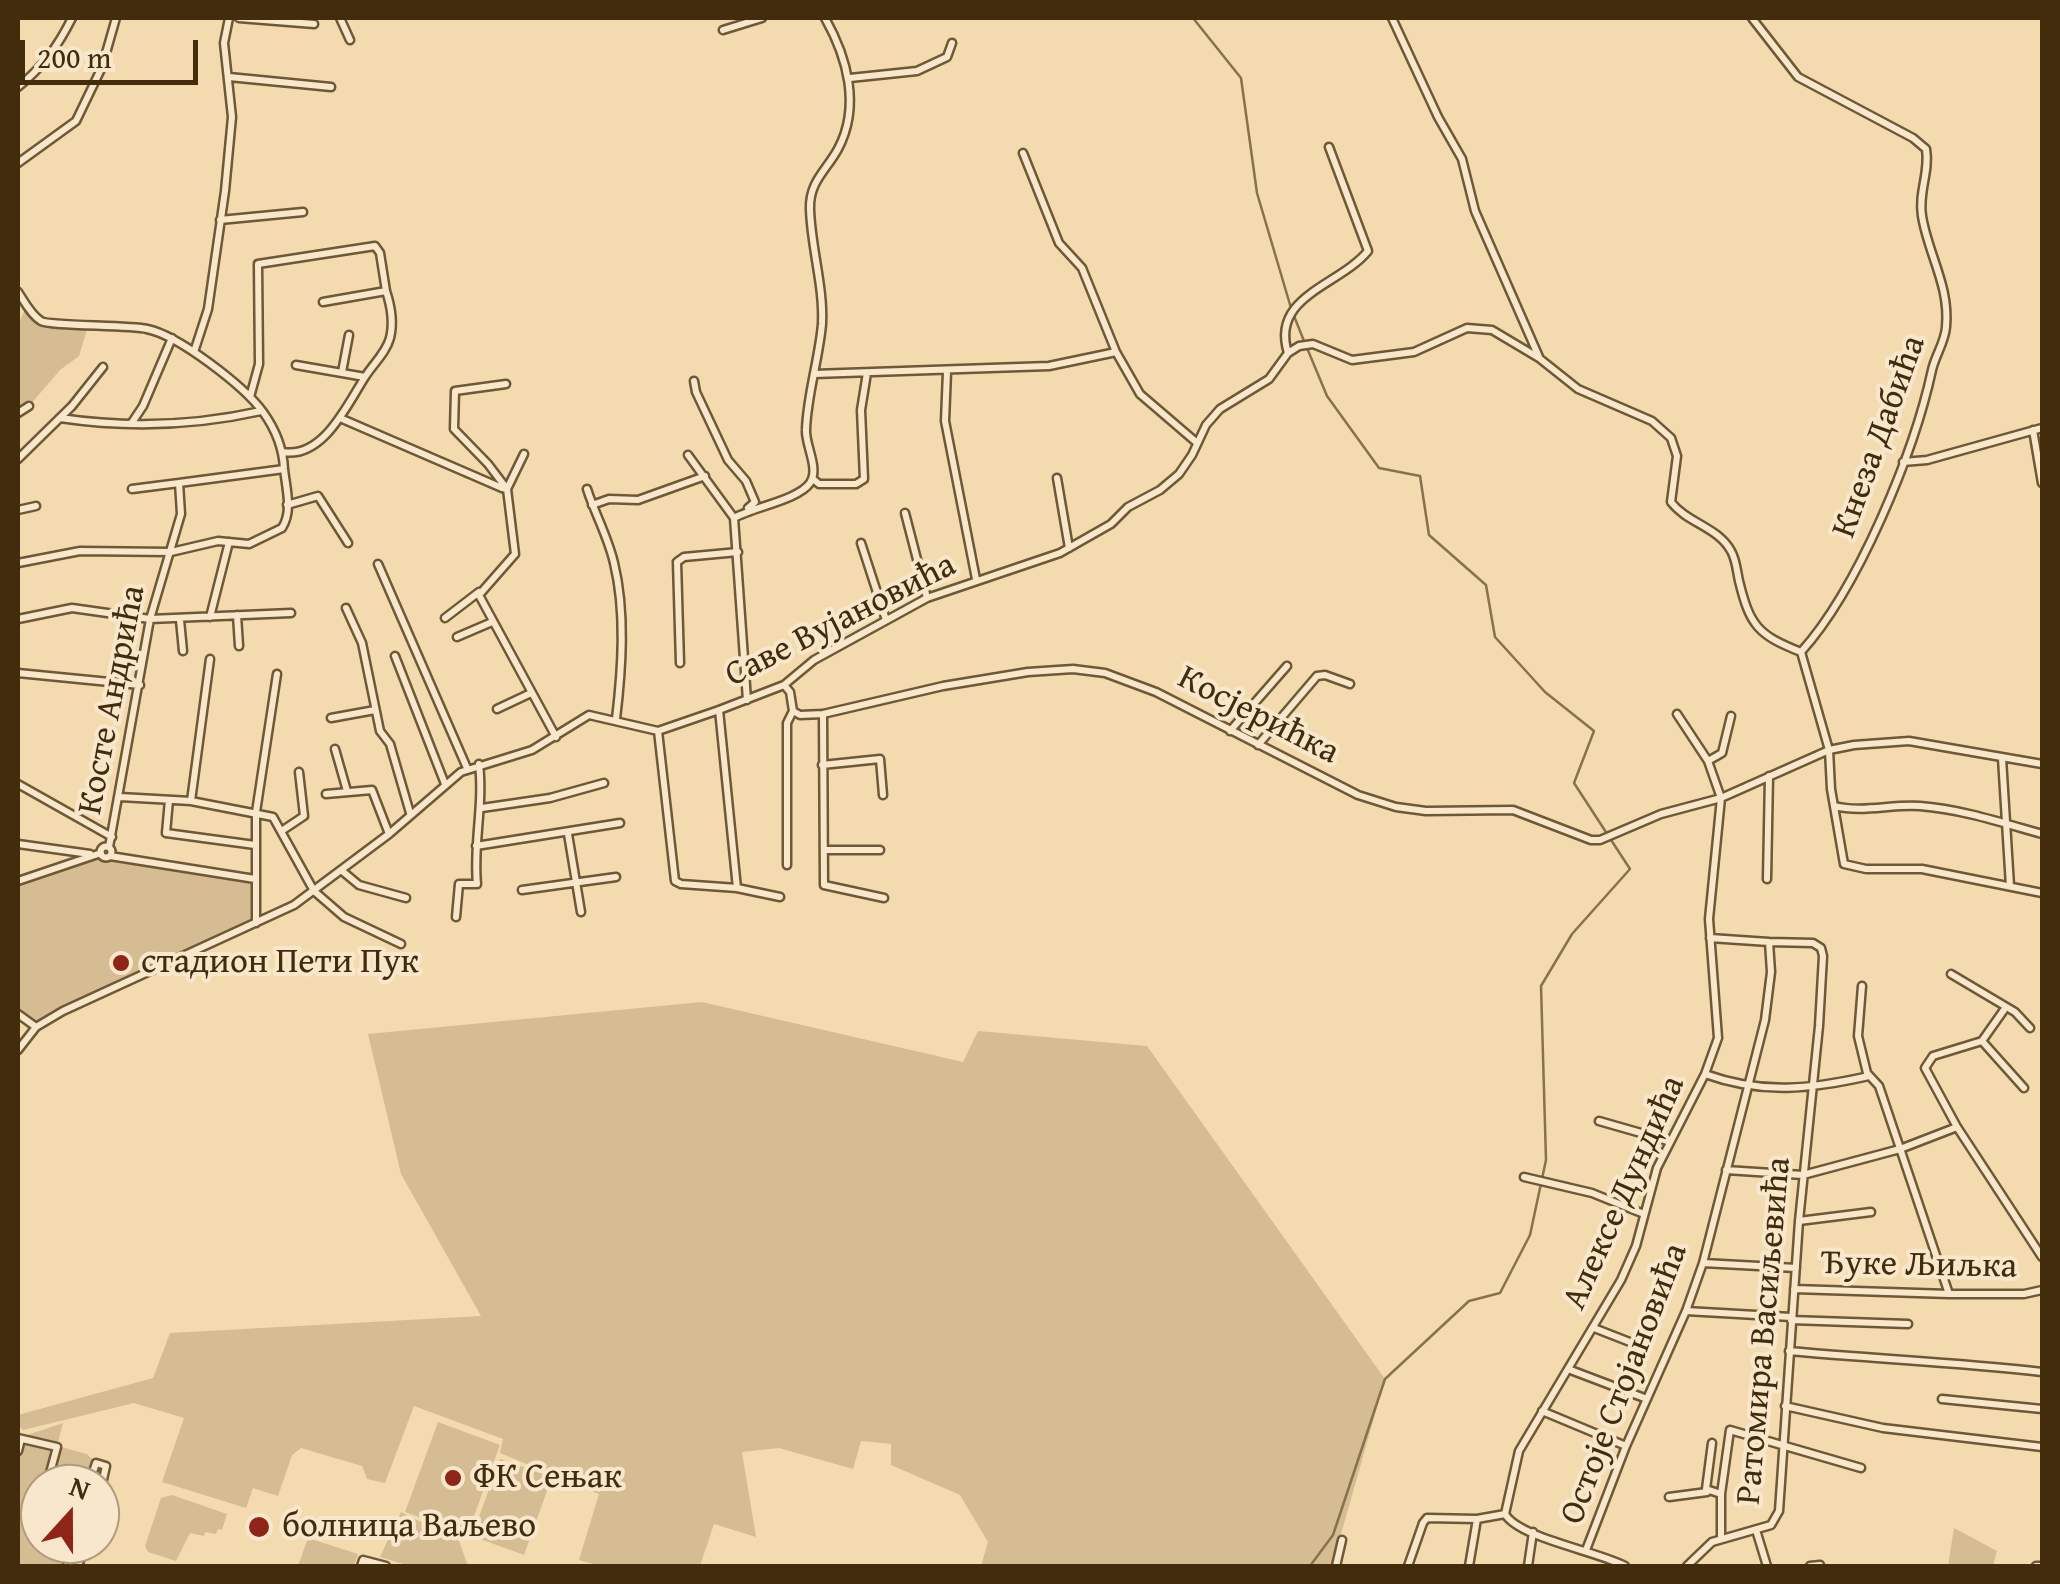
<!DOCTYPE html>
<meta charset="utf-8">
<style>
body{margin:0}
#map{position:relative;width:2060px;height:1584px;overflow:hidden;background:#f4daaf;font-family:"Gentium Book Plus",serif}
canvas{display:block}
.frame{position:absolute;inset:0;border:20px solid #422c0c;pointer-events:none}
.north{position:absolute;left:20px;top:1464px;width:100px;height:100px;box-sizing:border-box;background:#f8e7cb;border:2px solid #af9c7f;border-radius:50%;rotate:21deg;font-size:28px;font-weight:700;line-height:40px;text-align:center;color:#422c0c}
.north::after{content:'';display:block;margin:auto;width:35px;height:45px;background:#8f2418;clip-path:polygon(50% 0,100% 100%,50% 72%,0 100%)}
.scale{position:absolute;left:20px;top:40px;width:178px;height:45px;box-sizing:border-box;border:5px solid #422c0c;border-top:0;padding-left:12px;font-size:30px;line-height:35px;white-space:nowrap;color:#422c0c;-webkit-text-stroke:8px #f8e7cb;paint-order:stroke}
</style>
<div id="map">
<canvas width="2060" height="1584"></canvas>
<div class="frame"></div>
<div class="north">N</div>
<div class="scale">200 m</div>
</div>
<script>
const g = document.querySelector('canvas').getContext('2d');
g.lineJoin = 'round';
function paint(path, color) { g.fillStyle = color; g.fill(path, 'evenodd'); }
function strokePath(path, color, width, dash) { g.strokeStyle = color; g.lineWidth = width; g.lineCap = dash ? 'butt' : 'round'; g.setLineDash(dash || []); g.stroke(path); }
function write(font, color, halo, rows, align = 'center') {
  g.font = font + ' "Gentium Book Plus",serif'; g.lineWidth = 8; g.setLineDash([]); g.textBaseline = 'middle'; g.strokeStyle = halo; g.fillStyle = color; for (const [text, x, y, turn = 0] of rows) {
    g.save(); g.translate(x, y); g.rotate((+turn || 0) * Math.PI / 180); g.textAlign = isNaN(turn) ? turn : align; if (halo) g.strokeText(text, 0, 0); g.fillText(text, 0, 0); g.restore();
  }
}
paint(new Path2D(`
 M27 306 37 319 89 323 79 356 60 370 29 406 18 413V324Z
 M102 856 255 879 256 923 36 1027 18 1014V881Z
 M702 1002 963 1062 978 1031 1147 1046 1385 1379 1332 1566H981L988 1542 960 1495 891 1465V1444L861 1441 853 1469 779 1448 742 1452 756 1537 714 1524 700 1566H600L579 1560 599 1494 500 1453 503 1439 414 1406 385 1483 367 1479 362 1466 301 1448 292 1455 278 1496 253 1488 246 1508 162 1482 184 1418 134 1403 23 1430 18 1425V1415L153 1378 170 1333 481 1316 401 1174 368 1034Z
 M438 1422 500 1445 467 1535 405 1512Z
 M63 1423 57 1446 87 1454 96 1463 89 1484H40V1544H73L67 1566H18V1438Z
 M500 1459 552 1477 524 1555 472 1536Z
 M172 1495 227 1514 222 1530 218 1529 216 1534 205 1532 204 1536 190 1533 176 1561 148 1552 145 1546 161 1498Z
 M401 1512 459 1541 468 1566H410L380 1557Z
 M1954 1528 1997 1551 1993 1566H1948Z
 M308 1538 358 1554 354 1566H298Z`), '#d6bc93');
strokePath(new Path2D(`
 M1193 18 1241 78 1257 193 1291 308
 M1294 316 1304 341
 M1307 348 1327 396 1379 468 1420 476 1429 535 1486 585 1495 637 1545 692 1594 731 1574 783 1630 869 1572 934 1541 986 1546 1160 1530 1235 1500 1293 1469 1301 1385 1379 1333 1535 1310 1566`), '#88714d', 2.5);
const minor = new Path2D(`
 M239 18 314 24
 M340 18 350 40
 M1392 18 1438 117 1462 159 1475 211 1539 357
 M1752 18 1798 77 1913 138 1926 149C1930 172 1918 192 1922 216 1928 254 1950 286 1946 327 1945 342 1935 356 1932 370 1914 453 1858 589 1801 652
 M723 30 762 18
 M229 77 331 87
 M850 78 917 71 947 57 952 43
 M18 87C43 67 58 46 72 18
 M1023 153 1059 243 1082 268 1116 352 1140 394 1196 442
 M18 163 76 121 102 67 116 18
 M220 220 303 212
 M18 292C24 301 31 315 41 321 48 326 128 325 147 329 178 335 244 386 263 412 276 430 283 447 284 469 286 488 293 511 282 528L249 544 218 541 171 552 80 551 18 563
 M194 352 208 309 225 191 232 117 224 43 229 18
 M1288 353C1270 296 1339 286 1368 251L1329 147
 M296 365 365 377
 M342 372 349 335
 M947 372 945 421 976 579
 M814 374 1049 366 1116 352
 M694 381 696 392 728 460 746 481 755 502 748 508
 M506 384 455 391 454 429 488 464 507 489 515 554 479 595 556 737
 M250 397 259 364 258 264 375 246 380 253 386 291
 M18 413 29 406
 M60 418C127 428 194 426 261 411
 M340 418 502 488 507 489 524 454
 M131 424 143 406 172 338
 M2033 430 2042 483
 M283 452C323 459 347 405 365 377 373 364 386 353 390 338 394 322 391 306 386 291L323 302
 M688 455 734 518
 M18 459 72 406 103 367
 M1903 462 1927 460 2042 428
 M1057 478 1069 548
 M813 479 819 484H856L864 479 861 410 867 373
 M132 489 179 483
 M587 489C595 514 608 537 614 563 626 612 622 669 616 719
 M287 505 318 496 348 543
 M592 505 609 499 638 500 705 476
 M18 510 36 506
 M905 513 927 598
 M734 518C753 507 798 500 810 483 820 469 805 445 806 430 807 395 819 359 822 324 824 287 811 247 810 209 809 182 826 171 838 149 861 106 847 57 825 18
 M734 518 747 700
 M861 543 886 620
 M378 564 467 768
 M346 608 362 643 380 731 390 744 410 813
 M237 615 239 646
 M210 617 229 542
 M445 618 479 592
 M18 619 72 608 150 619 291 613
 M180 620 183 651
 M457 637 492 622
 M395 656 445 784
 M680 663 677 562 684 557 738 552
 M18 673 140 685
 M784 685 790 692 793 711 800 715 823 714 943 686 1028 672 1073 669 1105 673 1156 692 1358 795 1396 807 1426 811 1513 810 1591 840H1600L1661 814 1721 798 1829 750 1854 745 1909 741 2042 764
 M497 709 531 693
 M719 710 737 888
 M823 714 824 885 884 898
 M331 718 375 710
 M658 731 675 881 681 884 737 888 780 897
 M1230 731 1287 666
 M1258 745 1317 676 1325 675 1350 684
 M335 749 347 791
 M2002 758 2010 886
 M1708 761 1722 753 1731 716
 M822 765 880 759 883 795
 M18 784 112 837
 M326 794 372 790 389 834
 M120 797 191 801 273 817 314 891 344 917 401 944
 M169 800 166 833 255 845
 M191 801 210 659
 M1834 806C1863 813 1891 804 1920 806 1961 809 2003 823 2042 834
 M482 808 550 798 604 783
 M283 830 304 816 299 772
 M568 834 581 912
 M18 844 90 854
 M476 846 620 823
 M100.5 852a5.5 5.5 0 1 1 11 0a5.5 5.5 0 1 1-11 0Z
 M109 847 150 619 181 514 179 483 284 469
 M824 850H880
 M110 856 255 879
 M787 865V723L793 711
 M341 870 359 885 406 898
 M1767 879 1769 776
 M18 881 101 853
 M522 890 616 877
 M456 917 459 884H477C473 844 484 805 479 764
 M256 923V812L277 674
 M1951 974 2015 1012 2030 1028
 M1862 986 1858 1036 1867 1073 1879 1086 1949 1294
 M2006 1007 1982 1041 1933 1056 1925 1068 1957 1127 2042 1257
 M18 1014 36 1027
 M1982 1041 2024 1088
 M18 1050 36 1027 63 1011 294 905 389 834 461 772 532 750 589 715 658 731 719 710 784 685 814 660 927 598 1060 553 1111 524 1128 507 1160 490 1179 474 1192 455 1206 425 1220 409 1269 379 1288 353 1299 346 1313 344 1352 360 1414 352 1467 328 1492 330 1539 358 1578 389 1652 421 1671 438 1677 456 1671 502C1687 523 1718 527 1731 551 1736 559 1737 572 1739 581 1750 626 1758 635 1801 652L1829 750 1831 789 1844 864 1866 869H1922L2042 893
 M1705 1074C1763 1095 1811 1089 1869 1076
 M1599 1121 1669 1141
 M1726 1170 1803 1175 1900 1149 1957 1127
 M1524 1177 1592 1193 1644 1214
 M1799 1221 1871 1212
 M1703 1263 1796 1268
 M1794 1289 1949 1294H2024L2042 1290
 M1686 1311 1791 1317
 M1791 1320 1908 1324
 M1594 1328 1640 1346
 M1789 1351C1874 1359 1958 1362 2042 1372
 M1568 1369 1647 1399
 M1942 1399 2042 1409
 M1785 1406 1883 1428 2042 1447
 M1542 1411 1626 1446
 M18 1438 57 1447 47 1484
 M1712 1443 1706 1489 1721 1494
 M18 1451 21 1439
 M89 1484 96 1463 106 1466 100 1493
 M1669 1497 1707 1492
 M1505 1514 1519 1451 1621 1280 1636 1246 1657 1168 1705 1074 1718 1038 1709 919 1721 798 1708 761 1677 714
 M1505 1514C1519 1538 1597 1551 1625 1566
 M36 1524 40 1509
 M1756 1530 1767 1566
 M1721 1538V1494L1730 1430 1861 1468
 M1586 1550 1626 1446 1686 1311 1703 1263 1765 1020 1771 972 1769 942 1710 938
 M67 1566 73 1544
 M78 1566 86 1544
 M361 1566 363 1560 386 1566
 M1336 1566 1342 1540
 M1408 1566 1423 1523 1427 1518 1477 1519 1505 1514
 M1469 1566 1477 1519
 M1528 1566 1533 1532
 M1687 1566 1712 1542 1771 1525 1779 1511 1799 1221 1819 1026 1823 956 1821 948 1813 943 1769 942
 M1810 1566 1820 1565
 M2036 1566H2042`);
strokePath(minor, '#6e5835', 11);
strokePath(minor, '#f8e7cb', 6);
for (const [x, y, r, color] of [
 [121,963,10,"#8f2418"],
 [453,1478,10,"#8f2418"],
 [259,1527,12,"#8f2418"]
]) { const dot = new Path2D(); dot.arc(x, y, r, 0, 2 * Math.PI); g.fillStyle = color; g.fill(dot); strokePath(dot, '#f8e7cb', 4); }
write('35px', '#422c0c', '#f8e7cb', [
 ["Кнеза Дабића",1880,437,-70],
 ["Саве Вујановића",841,621,-27],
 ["Косте Андрића",113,700,-79],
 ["Косјерићка",1258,716,27],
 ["Алексе Дундића",1625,1193,-66],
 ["Ђуке Љиљка",1919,1266,1],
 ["Ратомира Васиљевића",1765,1331,-85],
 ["Остоје Стојановића",1625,1384,-69]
]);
write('35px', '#422c0c', '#f8e7cb', [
 ["стадион Пети Пук",141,963],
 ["ФК Сењак",473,1478],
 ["болница Ваљево",282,1527]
], 'left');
</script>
